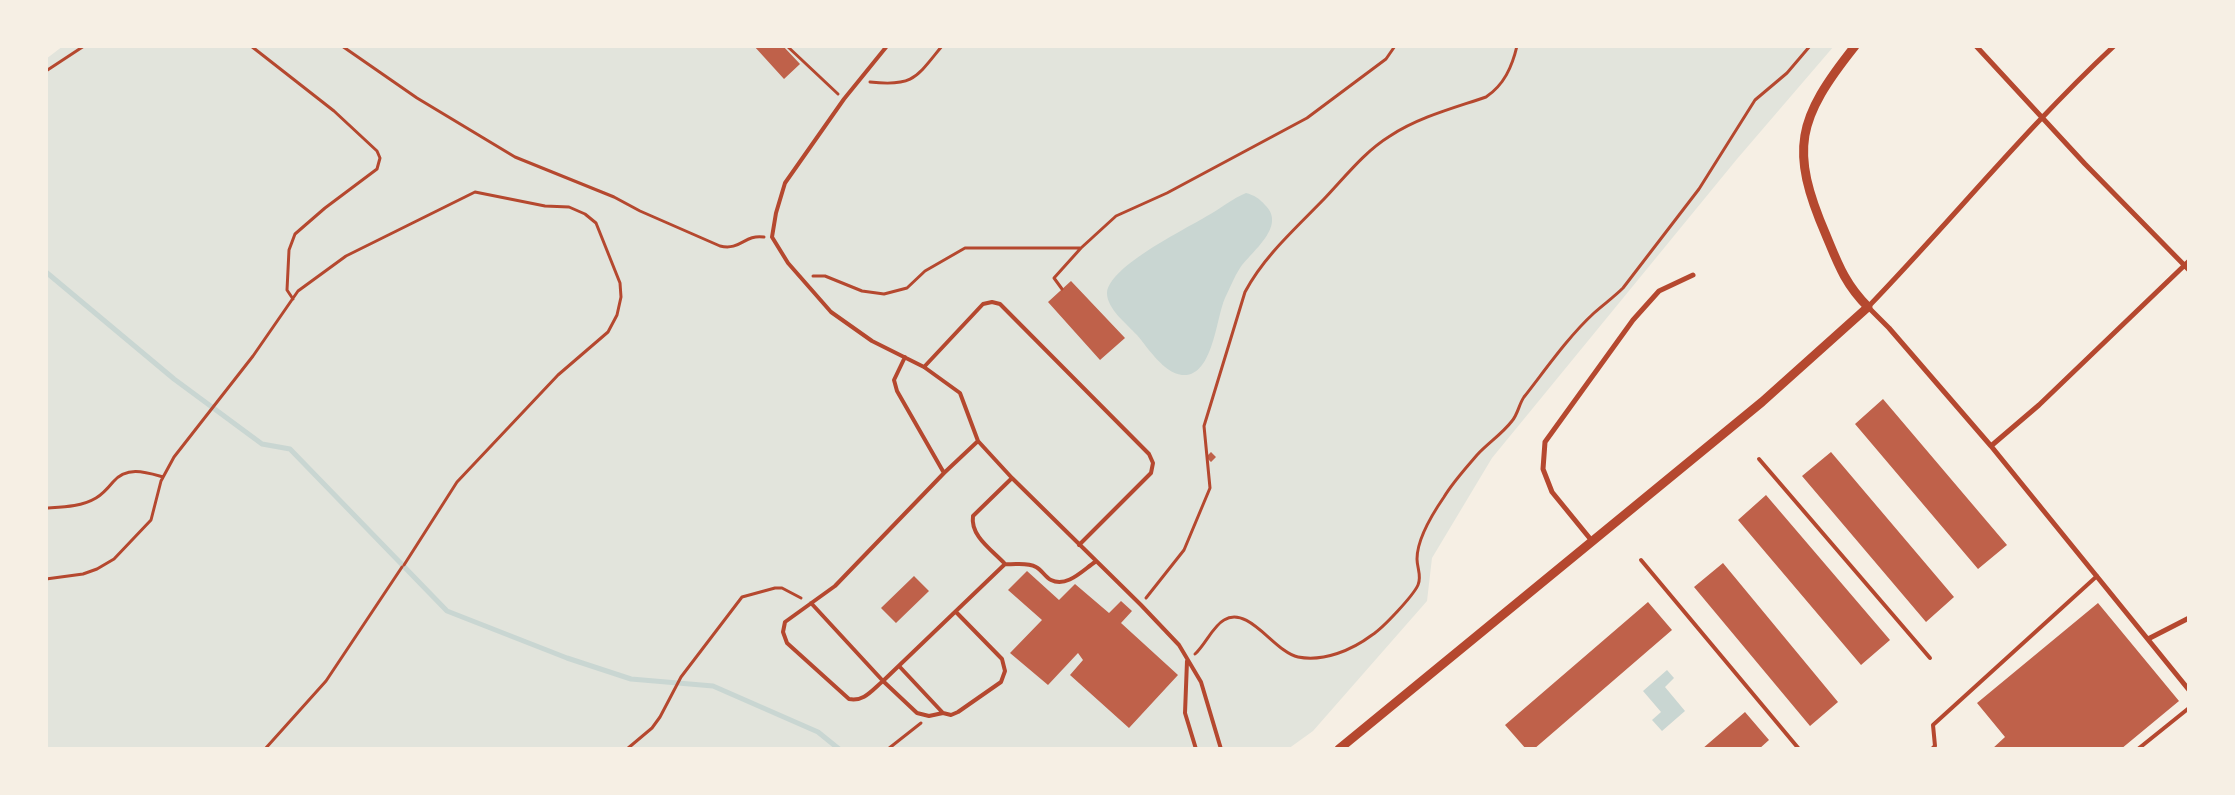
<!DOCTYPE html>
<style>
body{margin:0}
#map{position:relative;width:2235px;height:795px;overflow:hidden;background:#f6efe4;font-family:"Exo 2",sans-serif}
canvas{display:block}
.frame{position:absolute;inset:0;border:48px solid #f6efe4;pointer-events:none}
</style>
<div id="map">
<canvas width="2235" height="795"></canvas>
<div class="frame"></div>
</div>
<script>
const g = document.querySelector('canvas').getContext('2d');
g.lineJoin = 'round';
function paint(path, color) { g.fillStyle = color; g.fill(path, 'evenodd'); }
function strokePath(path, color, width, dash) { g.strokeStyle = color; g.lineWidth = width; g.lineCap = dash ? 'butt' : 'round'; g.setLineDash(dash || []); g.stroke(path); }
paint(new Path2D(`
 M63 46H1834L1737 159 1492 458 1432 558 1427 601 1313 731 1288 749 1248 747 1247 749H46V59Z`), '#e2e4dc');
paint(new Path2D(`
 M1246 193C1254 195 1260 199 1265 205 1287 226 1252 251 1240 268 1234 277 1230 288 1225 298 1216 318 1213 378 1182 375 1164 373 1148 348 1137 335 1127 324 1107 309 1107 293 1109 266 1186 229 1207 216 1220 209 1233 198 1246 193Z
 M1667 670 1674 678 1665 687 1685 711 1662 731 1652 720 1661 712 1643 691Z`), '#c9d6d2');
strokePath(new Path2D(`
 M46 272 174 379 262 444 290 449 447 611 567 658 631 679 713 686 818 732 839 749`), '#c9d6d2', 5);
paint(new Path2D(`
 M754 46H783L800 64 784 79Z
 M1071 281 1125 338 1100 360 1048 302Z
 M1883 399 2007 545 1978 569 1855 424Z
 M1211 452 1216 457 1211 462 1206 457Z
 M1831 452 1954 597 1926 622 1802 476Z
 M1766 495 1890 640 1861 665 1738 520Z
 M1723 563 1838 702 1810 726 1694 587Z
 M1027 571 1059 600 1075 584 1109 613 1121 601 1132 611 1121 623 1178 675 1129 728 1070 675 1083 660 1078 653 1048 685 1010 653 1042 620 1008 590Z
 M914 576 929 591 896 623 881 608Z
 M1648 602 1672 630 1534 749H1526L1505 725Z
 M2098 603 2179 701 2121 749H1992L2005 737 1977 703Z
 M1745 712 1769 740 1759 749H1702Z`), '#bf614a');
strokePath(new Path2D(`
 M251 46 334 111 377 151 380 158 377 169 325 208 295 234 289 250 287 290 293 299
 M342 46 417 98 515 157 614 197 640 211 720 246C741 251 744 234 764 237
 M787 46 838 94
 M46 71 84 46
 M870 82C913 87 916 78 942 46
 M813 276H825L862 291 884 294 907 288 925 271 965 248H1080
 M1062 289 1054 278 1081 248 1116 216 1167 193 1307 118 1386 59 1395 46
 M46 508C63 507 81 507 96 498 103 494 108 488 113 482 127 466 145 472 163 477
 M46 579 83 574 97 569 114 559 151 520 161 481 174 457 253 356 298 291 346 256 475 192 545 206 569 207 585 214 596 223 620 283 621 297 617 315 608 332 558 375 457 482 404 565
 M1146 598 1184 550 1210 488 1204 426 1245 292C1264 256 1296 228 1324 199 1345 177 1364 152 1390 136 1419 117 1454 108 1486 97 1504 85 1512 67 1517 46
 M1195 654C1205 645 1213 626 1224 620 1249 605 1274 652 1298 657 1324 662 1352 650 1372 635 1383 628 1413 596 1418 585 1422 576 1417 568 1417 559 1417 538 1433 513 1444 497 1453 482 1466 468 1477 455 1488 443 1502 434 1512 421 1518 414 1519 404 1524 397 1546 369 1568 337 1594 313 1604 304 1614 297 1623 288L1699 189 1755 100 1787 73 1810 46
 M265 749 326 681 402 567
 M627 749 652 728 660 717 681 677 742 597 775 588H782L801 598
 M888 749 921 723`), '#b5482f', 3);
strokePath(new Path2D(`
 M887 46 844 99 785 183 776 213 772 237 788 263 831 312 872 341 924 367 960 393 978 441 1012 478 1141 605 1179 645 1201 682 1221 749
 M905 357 894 380 897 391 944 473
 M924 367 983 304 992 302 1000 304 1149 454 1153 463 1151 473 1079 545
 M978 441 944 473 835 586 785 622 783 632 787 643 849 699C864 702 872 690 883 681L1005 564
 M1759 459 1930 658
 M1012 478 973 516C970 536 992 550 1005 564 1016 565 1027 562 1036 567 1042 570 1045 577 1051 580 1067 588 1083 570 1095 562
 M1641 560 1799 749
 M811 603 883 681 917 713 929 716 943 713
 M1187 661 1185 713 1196 749
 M899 666 943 713 951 715 958 712 1001 682 1005 671 1002 659 956 612
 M1932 749 1935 746 1933 725 2097 576
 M2138 749 2189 708`), '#b5482f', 4);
strokePath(new Path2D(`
 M1976 46 2085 164 2189 270
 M2114 46C2026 128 1951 221 1868 307L1889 328 1991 446 2189 690
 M1991 446 2039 405 2189 261
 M1592 541 1552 492 1543 469 1545 442 1633 320 1659 291 1693 275
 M2148 639 2189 618`), '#b5482f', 5);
strokePath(new Path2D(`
 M1339 749 1762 402 1868 307C1845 284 1838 264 1826 235 1789 149 1797 119 1855 46`), '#b5482f', 9);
</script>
